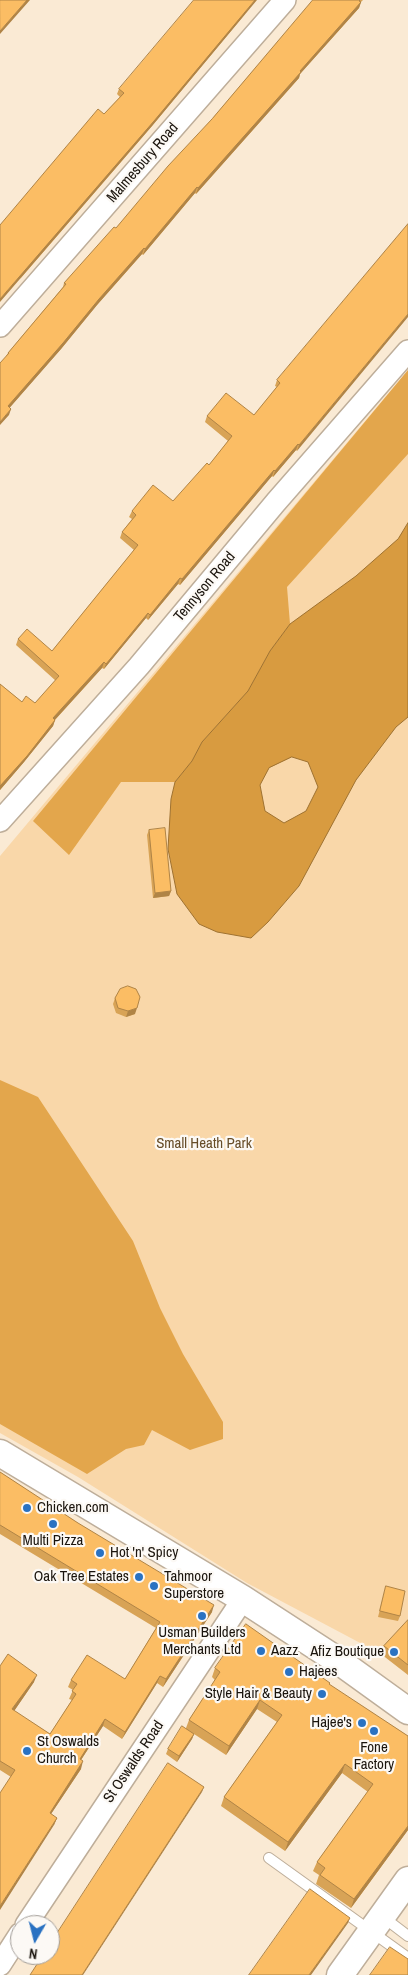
<!DOCTYPE html>
<style>
body{margin:0}
#map{position:relative;width:408px;height:1975px;overflow:hidden;background:#faead4;font-family:"Archivo Narrow",sans-serif}
canvas{display:block}
.north{position:absolute;left:10px;top:1915px;width:50px;height:50px;box-sizing:border-box;background:#fcf9f5;border:1px solid #a29d98;border-radius:50%;rotate:188deg;font-size:14px;font-weight:700;line-height:20px;text-align:center;color:#1a140d}
.north::after{content:'';display:block;margin:auto;width:18px;height:22px;background:#2a72c2;clip-path:polygon(50% 0,100% 100%,50% 72%,0 100%)}
</style>
<div id="map">
<canvas width="408" height="1975"></canvas>
<div class="north">N</div>
</div>
<script>
const g = document.querySelector('canvas').getContext('2d');
g.lineJoin = 'round';
function paint(path, color) { g.fillStyle = color; g.fill(path, 'evenodd'); }
function strokePath(path, color, width, dash) { g.strokeStyle = color; g.lineWidth = width; g.lineCap = dash ? 'butt' : 'round'; g.setLineDash(dash || []); g.stroke(path); }
function write(font, color, halo, rows, align = 'center') {
  g.font = font + ' "Archivo Narrow",sans-serif'; g.lineWidth = 4.5; g.setLineDash([]); g.textBaseline = 'middle'; g.strokeStyle = halo; g.fillStyle = color; for (const [text, x, y, turn = 0] of rows) {
    g.save(); g.translate(x, y); g.rotate((+turn || 0) * Math.PI / 180); g.textAlign = isNaN(turn) ? turn : align; if (halo) g.strokeText(text, 0, 0); g.fillText(text, 0, 0); g.restore();
  }
}
paint(new Path2D(`
 M408 370V1624L381 1654 247 1583 78 1477 0 1433V856Z`), '#f9d7a9');
paint(new Path2D(`
 M408 370V454L287 587 290 624 270 651 248 691 202 742 192 761 175 782H121L69 855 33 821Z
 M0 1080 38 1097 133 1241 160 1308 183 1354 223 1422V1439L190 1450 152 1430 144 1445 126 1449 87 1474 0 1424Z`), '#e3a64c');
const water = new Path2D(`
 M408 523V717L396 727 356 780 299 886 268 922 251 938 217 932 199 924 177 894 168 849 171 799 175 782 192 761 202 742 248 691 270 651 290 624 356 576 398 539ZM292 757 308 762 318 787 306 811 284 823 265 811 260 785 269 768Z`);
paint(water, '#d89b40');
strokePath(water, '#9f7231', 1);
const service = new Path2D(`
 M269 1858 408 1958
 M383 1917 408 1936`);
const minor = new Path2D(`
 M0 326 285 0
 M0 821 139 666 276 502 408 351
 M26 1925 243 1599
 M0 1965 20 1934`);
const tertiary = new Path2D(`
 M0 1453 243 1599 340 1662 408 1711
 M340 1975 408 1880`);
strokePath(service, '#beae9a', 12);
strokePath(minor, '#beae9a', 24);
strokePath(tertiary, '#beae9a', 29);
strokePath(service, '#fff', 10);
strokePath(minor, '#fff', 21);
strokePath(tertiary, '#fff', 26);
paint(new Path2D(`
 M313 0H363L361 2 359 8 300 74 299 78 284 95 196 194 195 193 143 255 142 254 97 305 61 349 9 408V415L6 356 8 353 63 287 64 283 116 228 212 119Z
 M245 14 152 126 20 279 104 114 120 97 117 94 119 89Z
 M408 224 297 451 296 450 273 477 272 476 180 585 178 584 148 620 146 618 104 669 102 668 55 720 53 726 24 762 0 790V684L22 702 35 703 56 681 16 645 18 639 52 651 134 550 120 538 122 532 132 519 129 517 132 511 173 501 209 465 228 441 205 422 207 416 254 415 277 387 275 386 277 380Z
 M149 830 171 891 169 896 153 898 147 835Z
 M115 998 135 1014 126 1017 116 1013 113 1004Z
 M0 1472 212 1612 163 1687 157 1683 122 1739 103 1726 81 1760V1769L51 1814 57 1818 54 1825 11 1777 0 1770V1666L34 1682 14 1711 50 1734 72 1700 69 1699 73 1690 68 1687 71 1680 125 1679 156 1628 0 1534Z
 M386 1586 400 1616 398 1621 378 1617Z
 M408 1620V1675L381 1654 384 1646Z
 M215 1668 330 1683 329 1685 408 1736V1830L351 1908 316 1884 319 1875 313 1871 317 1862 368 1792 342 1773 285 1851 221 1806 224 1797 277 1722 257 1709 226 1755 194 1734 192 1739 177 1762 166 1754 168 1749 186 1728 189 1720 215 1680 212 1677Z`), '#d8a356');
paint(new Path2D(`
 M27 0H30L0 34V31Z
 M255 0H257L152 126 0 302V299Z
 M361 2 359 8 300 74 299 78 196 194 198 188 300 71Z
 M197 187 195 193 143 255 145 249Z
 M144 248 142 254 97 305 61 349 6 412 8 406 99 299Z
 M408 314V317L297 451 299 445Z
 M11 409 9 415 0 425V422Z
 M298 444 296 450 273 477 275 471Z
 M274 470 272 476 180 585 182 579Z
 M180 578 178 584 148 620 150 615Z
 M148 613 146 618 104 669 106 664Z
 M104 662 102 668 51 724 53 718Z
 M55 720 53 726 24 762 0 790V786Z
 M171 891 169 896 153 898 155 893Z
 M137 1008 135 1014 126 1017 128 1011Z
 M214 1605 212 1612 163 1687 166 1679Z
 M37 1675 34 1682 10 1717 12 1709Z
 M160 1676 157 1683 122 1739 125 1732Z
 M260 1700 257 1709 226 1755 229 1746Z
 M105 1719 103 1726 77 1766 80 1759Z
 M194 1734 192 1739 177 1762 179 1756Z
 M83 1761 81 1769 47 1820 50 1813Z
 M345 1764 342 1773 285 1851 288 1842Z
 M204 1787 202 1792 83 1975H82Z
 M57 1818 54 1825 0 1910V1906Z
 M408 1826V1830L351 1908 354 1899Z
 M350 1918 348 1923 311 1975H309Z`), '#b08446');
const building = new Path2D(`
 M0 0H27L0 31Z
 M194 0H255L154 121 0 299V225L98 109 104 114 124 93 119 89Z
 M313 0H360L359 1 361 2 300 71 301 72 198 188 197 187 145 249 144 248 99 299 63 343 8 406 11 409 0 422V363L9 353H8L66 284 64 283 114 227 116 228 168 166 212 119Z
 M408 224V314L299 445 298 444 275 471 274 470 182 579 180 578 150 615 148 613 106 664 104 662 53 718 55 720 27 756 0 786V684L22 702 26 696 35 703 59 676 18 639 27 629 52 651 138 545 122 532 136 515 132 511 153 485 173 501 207 463 209 465 232 436 207 416 226 393 254 415 280 383 277 380Z
 M165 828 171 891 155 893 149 830Z
 M128 986 136 989 140 997 137 1008 128 1011 118 1008 115 998 120 989Z
 M0 1472 78 1523 214 1605 166 1679 160 1676 125 1732 105 1719 80 1759 83 1761 50 1813 57 1818 0 1906V1793L15 1770 0 1761V1666L8 1654 37 1675 12 1709 50 1734 76 1694 72 1691 77 1684 71 1680 87 1655 125 1679 160 1622 0 1525Z
 M386 1586 405 1591 400 1616 380 1611Z
 M408 1620V1665L384 1646Z
 M246 1624 330 1683 329 1684 408 1736V1826L354 1899 320 1875 325 1868 317 1862 373 1784 345 1764 288 1842 224 1797 282 1715 260 1700 229 1746 189 1720 220 1672 215 1668Z
 M182 1726 194 1734 179 1756 168 1749Z
 M168 1763 204 1787 82 1975H30L43 1955H50V1944Z
 M310 1889 350 1918 309 1975H249Z
 M390 1947 408 1959V1975H370Z`);
paint(building, '#fbbd64');
strokePath(building, '#b08446', 1);
for (const [x, y, r, color] of [
 [27,1508,5,"#2a72c2"],
 [53,1524,5,"#2a72c2"],
 [100,1553,5,"#2a72c2"],
 [139,1577,5,"#2a72c2"],
 [154,1586,5,"#2a72c2"],
 [202,1616,5,"#2a72c2"],
 [261,1651,5,"#2a72c2"],
 [394,1652,5,"#2a72c2"],
 [289,1672,5,"#2a72c2"],
 [322,1694,5,"#2a72c2"],
 [362,1723,5,"#2a72c2"],
 [374,1731,5,"#2a72c2"],
 [27,1751,5,"#2a72c2"]
]) { const dot = new Path2D(); dot.arc(x, y, r, 0, 2 * Math.PI); g.fillStyle = color; g.fill(dot); strokePath(dot, '#fcf9f5', 2); }
write('15px', '#1a140d', '#fcf9f5', [
 ["Malmesbury Road",143,163,-49],
 ["Tennyson Road",205,587,-50],
 ["St Oswalds Road",134,1762,-56]
]);
write('15px', '#674d28', '#fcf9f5', [
 ["Small Heath Park",204,1144]
]);
write('15px', '#1a140d', '#fcf9f5', [
 ["Chicken.com",37,1508],
 ["Multi Pizza",53,1541,"center"],
 ["Hot 'n' Spicy",110,1553],
 ["Oak Tree Estates",129,1577,"right"],
 ["Tahmoor",164,1577],
 ["Superstore",164,1594],
 ["Usman Builders",202,1633,"center"],
 ["Merchants Ltd",202,1650,"center"],
 ["Aazz",271,1651],
 ["Afiz Boutique",384,1652,"right"],
 ["Hajees",299,1672],
 ["Style Hair & Beauty",312,1694,"right"],
 ["Hajee's",352,1723,"right"],
 ["St Oswalds",37,1742],
 ["Church",37,1759],
 ["Fone",374,1748,"center"],
 ["Factory",374,1765,"center"]
], 'left');
</script>
